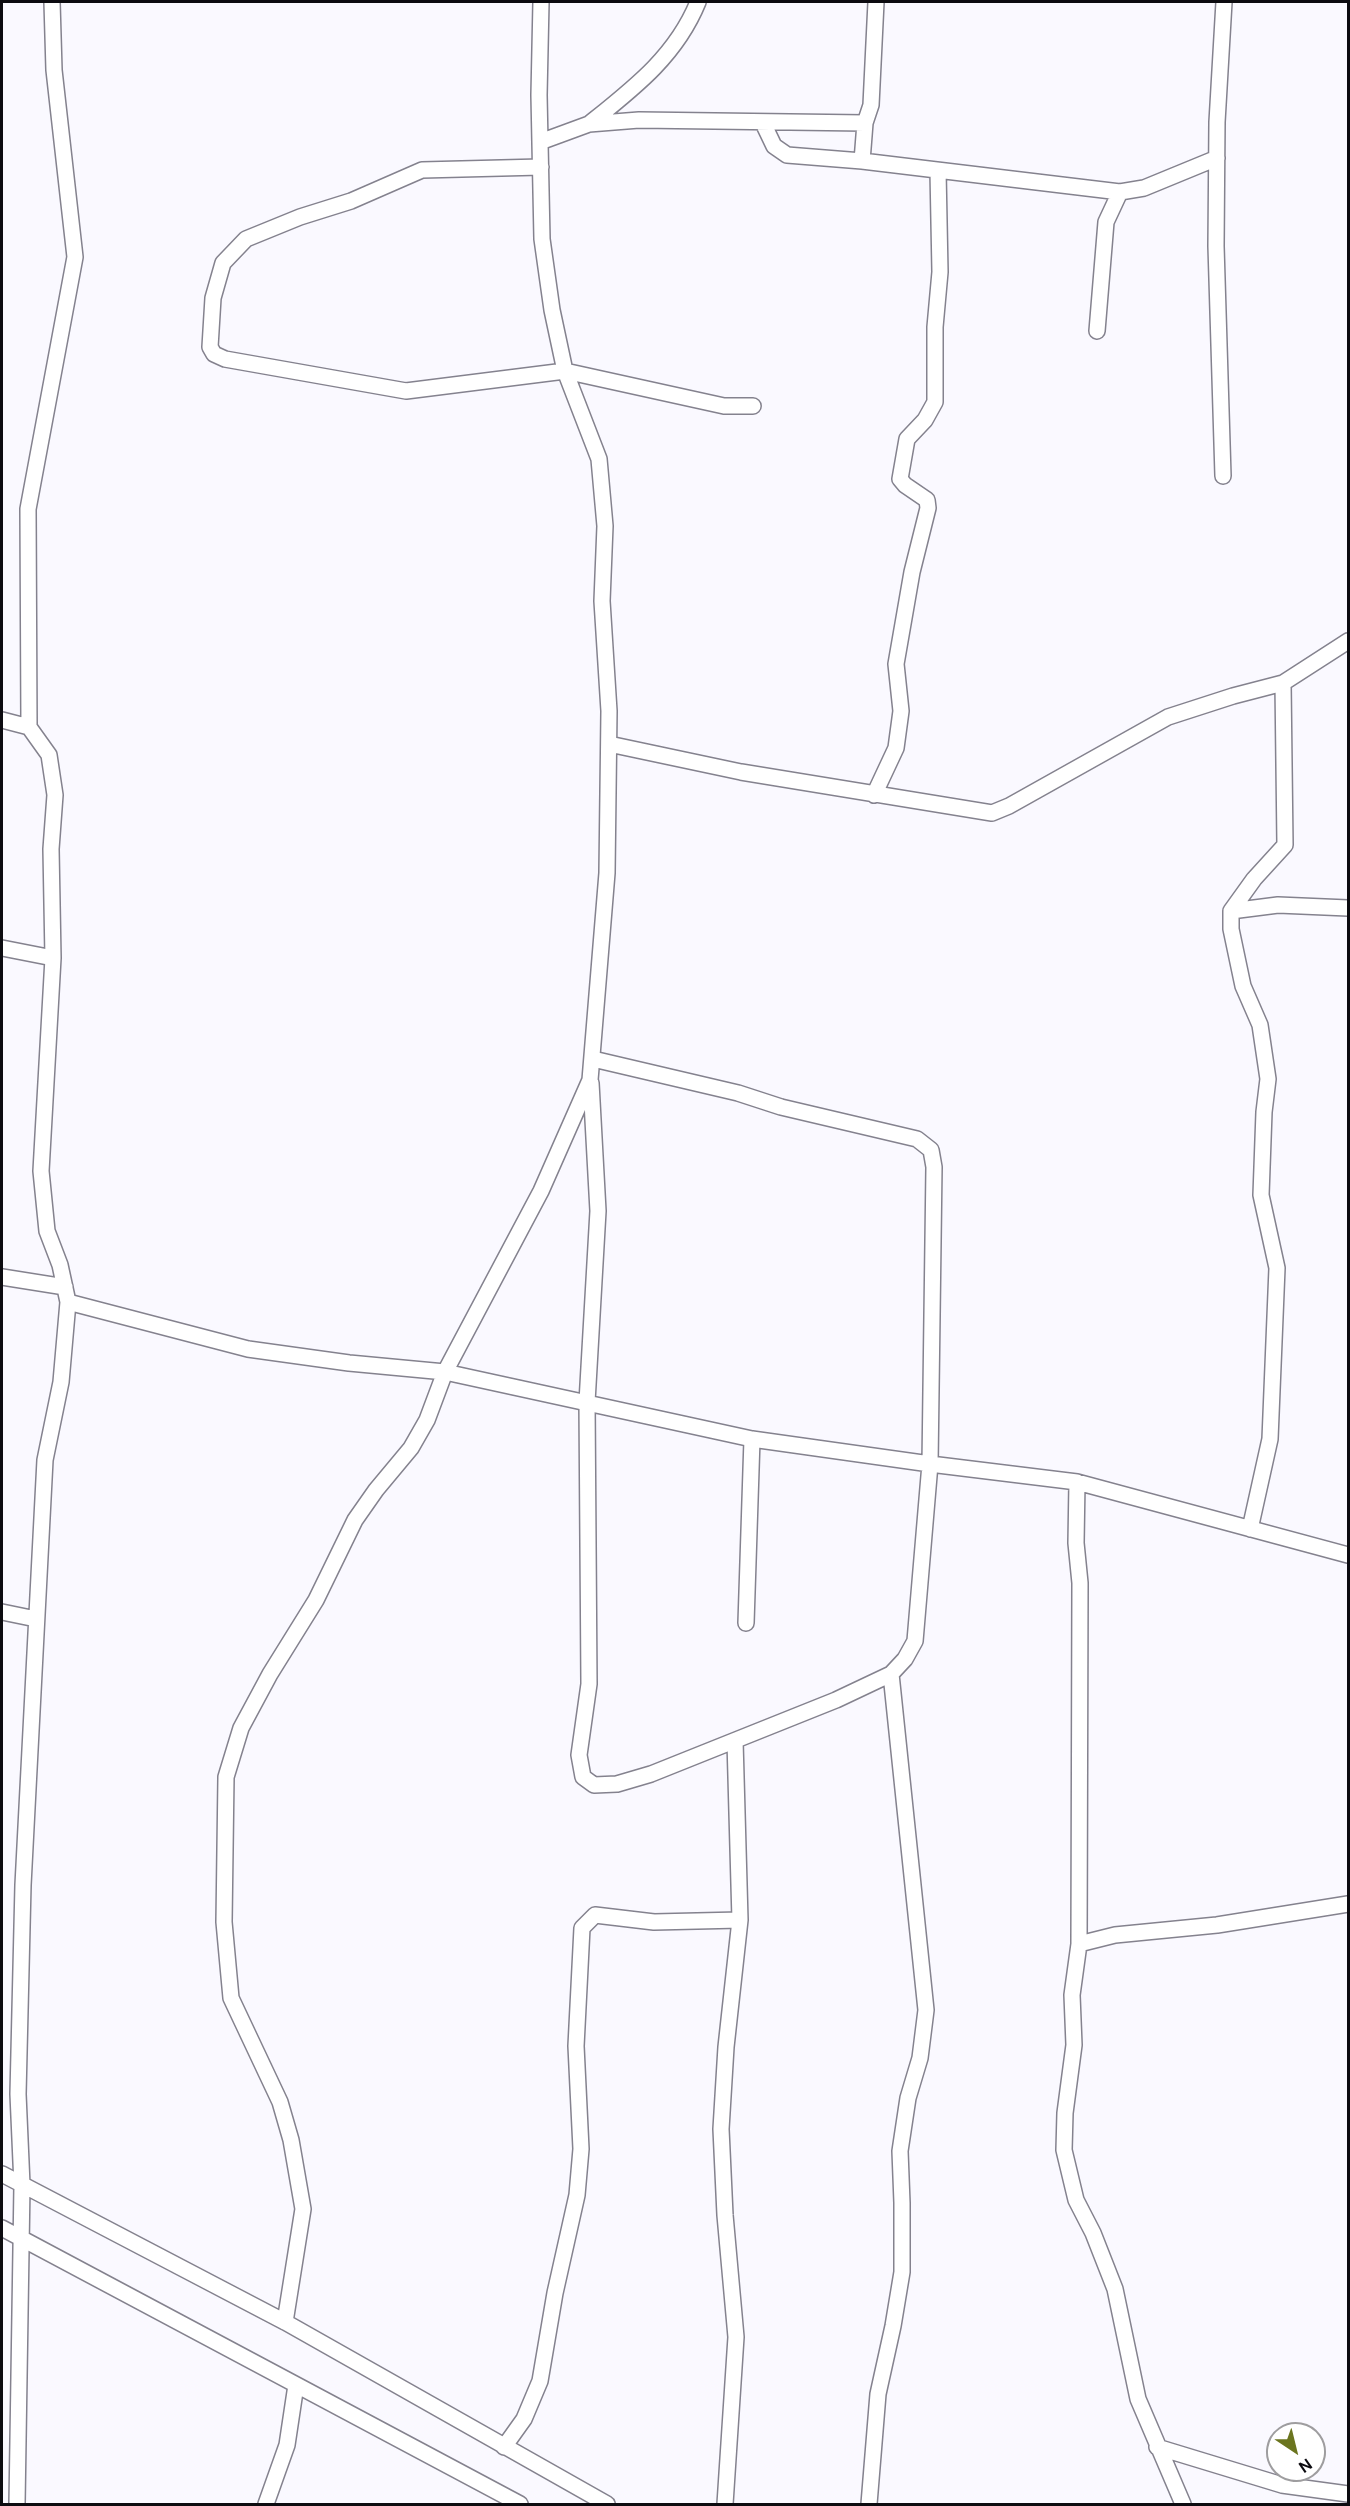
<!DOCTYPE html>
<style>
body{margin:0}
#map{position:relative;width:1350px;height:2506px;overflow:hidden;background:#faf9ff;font-family:"DM Sans",sans-serif}
canvas{display:block}
.frame{position:absolute;inset:0;border:3px solid #0c0b10;pointer-events:none}
.north{position:absolute;left:1266px;top:2422px;width:60px;height:60px;box-sizing:border-box;background:#fff;border:2px solid #9e9d9f;border-radius:50%;rotate:145deg;font-size:16px;font-weight:700;line-height:24px;text-align:center;color:#0c0b10}
.north::after{content:'';display:block;margin:auto;width:21px;height:27px;background:#6b751f;clip-path:polygon(50% 0,100% 100%,50% 72%,0 100%)}
</style>
<div id="map">
<canvas width="1350" height="2506"></canvas>
<div class="frame"></div>
<div class="north">N</div>
</div>
<script>
const g = document.querySelector('canvas').getContext('2d');
g.lineJoin = 'round';
function strokePath(path, color, width, dash) { g.strokeStyle = color; g.lineWidth = width; g.lineCap = dash ? 'butt' : 'round'; g.setLineDash(dash || []); g.stroke(path); }
const minor = new Path2D(`
 M763 123 774 146 787 155 862 161 1120 192 1144 188 1217 158
 M589 124C634 88 676 56 698 2
 M540 142 589 124 639 120 865 123 871 105 876 2
 M862 161 865 123
 M541 167 422 170 351 201 300 217 246 239 223 263 213 298 210 347 214 354 225 359 406 391 565 371 724 406H753
 M1097 331 1106 222 1120 192
 M1223 476 1216 246 1217 122 1224 2
 M2 720 29 727
 M609 744 741 772 992 813 1009 806 1168 717 1233 696 1283 683 1348 641
 M874 795 896 748 901 711 896 664 912 572 928 508 927 500 905 485 900 479 907 439 925 420 935 402V327L940 272 938 171
 M1231 911 1278 905 1348 908
 M2 948 53 958
 M591 1083 598 1211 587 1402 589 1684 579 1755 583 1777 594 1785 617 1784 651 1774 836 1700 891 1674 905 1659 915 1641 930 1464 934 1167 931 1150 917 1139 781 1107 738 1093 593 1059
 M2 1277 65 1287
 M68 1302 248 1349 349 1363 445 1372 752 1439 930 1464 1077 1482 1348 1555
 M1077 1482 1076 1543 1080 1583 1079 1944 1072 1995 1074 2045 1065 2113 1064 2150 1076 2200 1093 2233 1115 2289 1138 2399 1183 2504
 M1250 1529 1270 1439 1277 1268 1261 1195 1264 1112 1268 1079 1260 1025 1243 986 1231 929V911L1254 879 1285 845 1283 683
 M2 1612 36 1619
 M746 1623 752 1439
 M1079 1944 1115 1935 1217 1925 1348 1904
 M2 2174 285 2322 607 2504
 M2 2228 520 2504
 M285 2322 303 2209 291 2140 280 2102 231 1998 224 1922 226 1777 241 1728 270 1674 316 1600 355 1520 376 1490 411 1448 427 1420 445 1372 541 1191 590 1080 607 873 609 711 602 601 605 526 599 459 565 371 552 310 542 239 539 95 541 2
 M504 2447 524 2419 540 2381 555 2293 577 2195 581 2149 576 2046 582 1928 595 1915 654 1922 740 1920
 M1157 2447 1282 2485 1348 2494
 M17 2504 22 2185 18 2094 23 1885 45 1460 61 1382 68 1302 60 1265 47 1231 41 1171 53 958 51 849 55 795 49 755 29 727 28 509 75 257 54 70 52 2
 M266 2504 287 2445 296 2385
 M725 2504 736 2337 725 2215 721 2129 726 2047 740 1920 735 1741
 M869 2504 878 2394 893 2326 902 2272V2203L900 2151 908 2098 920 2058 926 2010 891 1674`);
strokePath(minor, '#84828e', 18);
strokePath(minor, '#fff', 15);
</script>
